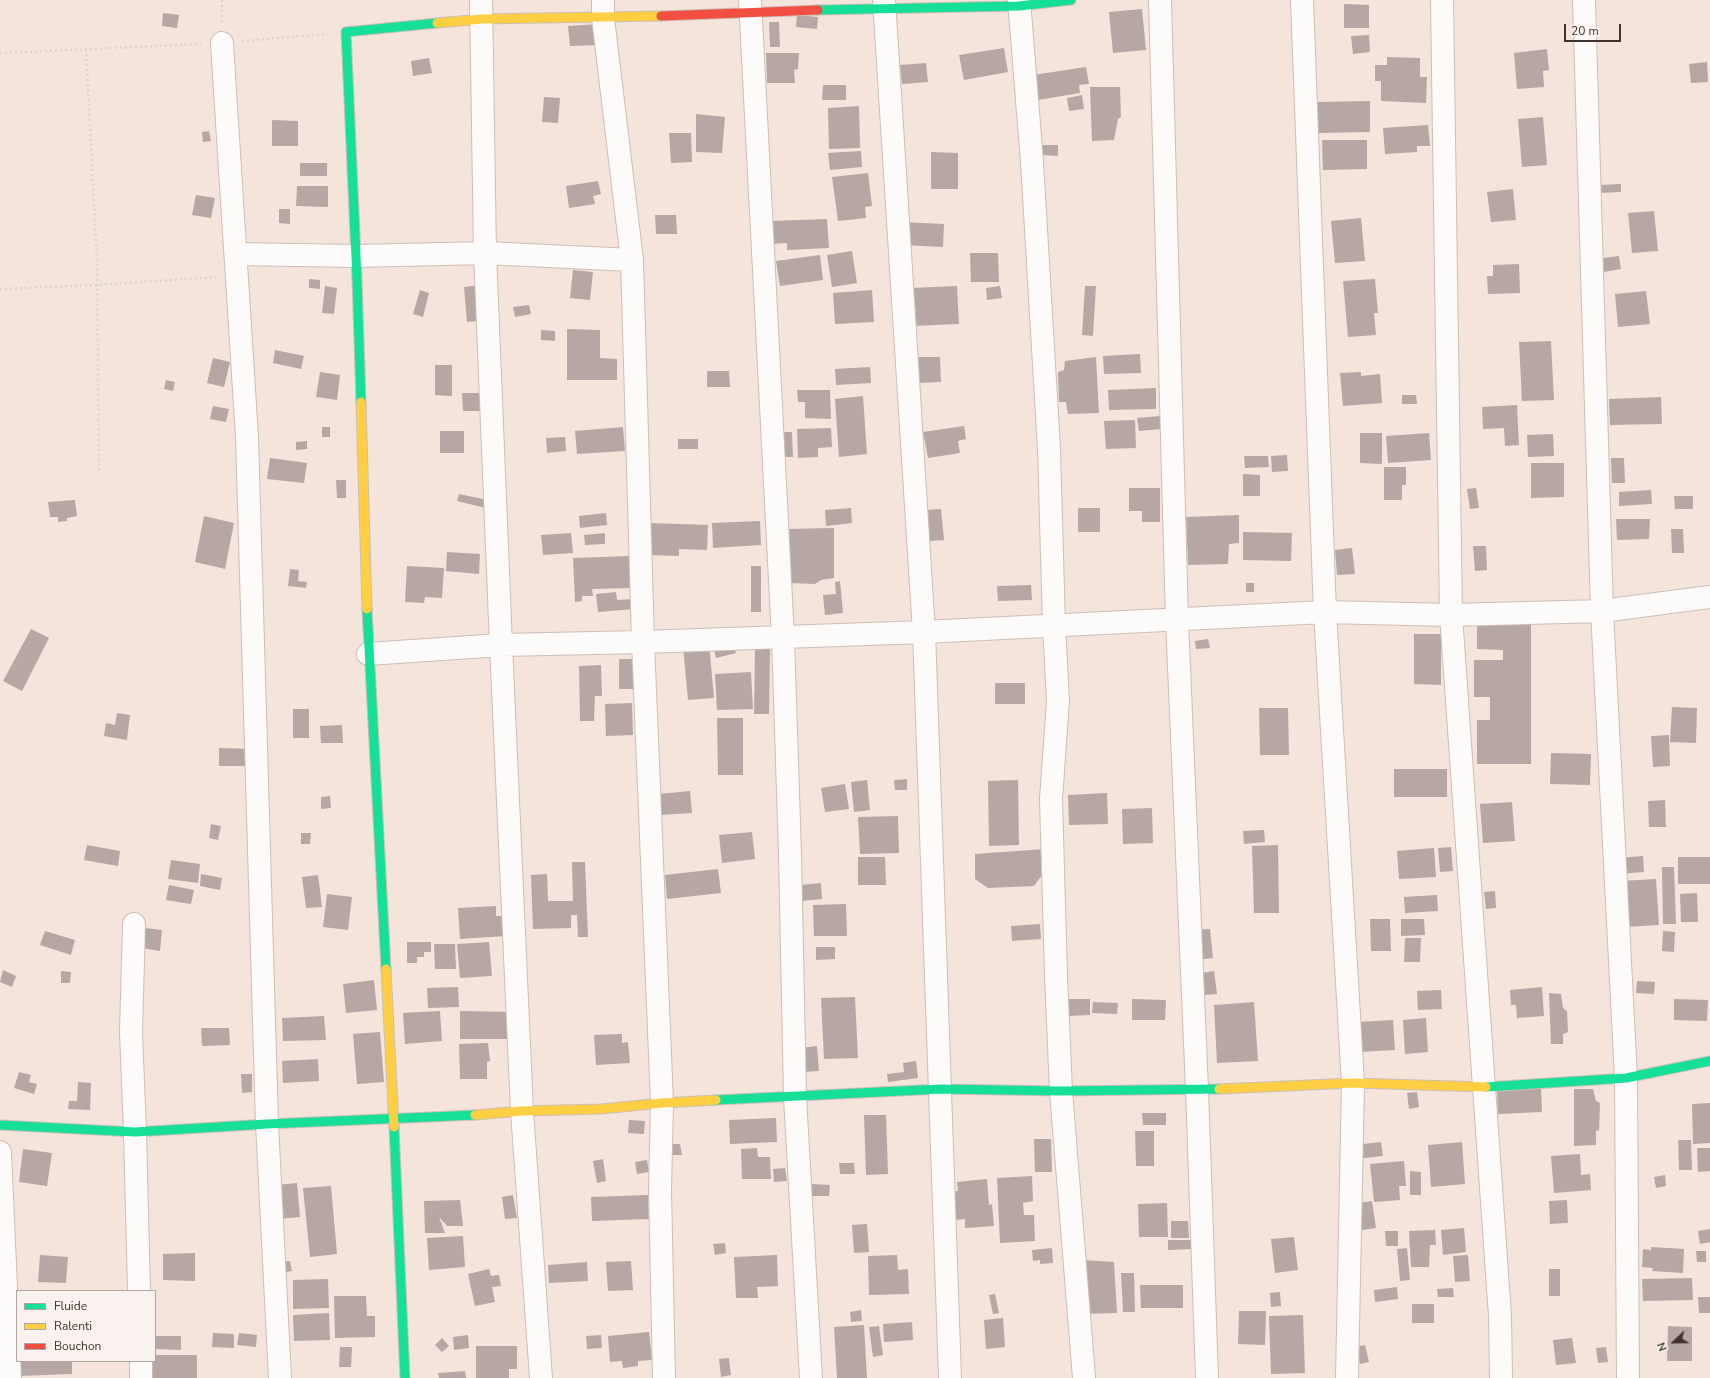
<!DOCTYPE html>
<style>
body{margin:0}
#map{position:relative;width:1710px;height:1378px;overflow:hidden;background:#f4e4dc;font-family:"Nunito Sans",sans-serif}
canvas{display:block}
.legend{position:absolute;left:16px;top:1290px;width:140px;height:72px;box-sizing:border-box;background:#faf2ef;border:1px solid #b0a5a1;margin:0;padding:5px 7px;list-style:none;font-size:12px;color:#41322b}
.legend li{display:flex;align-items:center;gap:8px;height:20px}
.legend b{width:20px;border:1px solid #b0a5a1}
.north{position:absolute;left:1654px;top:1322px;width:40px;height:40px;-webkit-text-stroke:3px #faf2ef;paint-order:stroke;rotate:248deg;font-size:11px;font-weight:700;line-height:16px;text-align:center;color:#41322b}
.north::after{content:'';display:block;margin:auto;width:14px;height:18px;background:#41322b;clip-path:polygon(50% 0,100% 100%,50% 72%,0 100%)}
.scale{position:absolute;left:1564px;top:24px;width:57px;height:18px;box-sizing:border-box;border:2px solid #41322b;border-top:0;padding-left:5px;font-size:12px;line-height:14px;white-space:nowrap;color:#41322b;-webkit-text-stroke:3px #faf2ef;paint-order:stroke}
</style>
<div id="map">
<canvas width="1710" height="1378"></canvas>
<ul class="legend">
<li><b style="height:5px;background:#16e098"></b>Fluide</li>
<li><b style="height:5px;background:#ffcf43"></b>Ralenti</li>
<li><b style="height:5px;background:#f24e42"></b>Bouchon</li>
</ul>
<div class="north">N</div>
<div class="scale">20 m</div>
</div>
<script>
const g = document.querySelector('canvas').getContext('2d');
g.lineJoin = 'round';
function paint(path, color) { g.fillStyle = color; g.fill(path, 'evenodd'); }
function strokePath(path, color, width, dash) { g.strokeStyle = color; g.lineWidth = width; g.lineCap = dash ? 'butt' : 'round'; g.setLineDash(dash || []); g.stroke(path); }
paint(new Path2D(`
 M1344 4 1369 5V28H1344Z
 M1142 9 1146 50 1113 53 1109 12Z
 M163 13 179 15 177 28 162 26Z
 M797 15 818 17 817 29 796 27Z
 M769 22H779L780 47H770Z
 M598 24 599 45 570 46 568 26Z
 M1369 35 1370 52 1353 54 1351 36Z
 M1004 48 1008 72 964 80 959 55Z
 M1547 49 1549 70 1543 71 1544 87 1517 89 1514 53Z
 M766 53H799L798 69 794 70 795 83H767Z
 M1387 57 1420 58V77H1427L1426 103 1381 101V81H1375V65H1387Z
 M429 58 432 73 413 76 411 61Z
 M1707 62 1708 82 1691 83 1689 64Z
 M926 63 928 82 902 84 900 65Z
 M1086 67 1089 84 1079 85 1080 93 1038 100 1033 75Z
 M823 85H846V100H822Z
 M1090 87H1120L1121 117 1118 119 1114 140 1092 141Z
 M1082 95 1084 109 1069 111 1067 98Z
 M544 97 560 98 558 123 542 122Z
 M1370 101V132L1317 133 1316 102Z
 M859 106 860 148 829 149 828 108Z
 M696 114 725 117 722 153 696 152Z
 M1543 117 1547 165 1522 167 1518 119Z
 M272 120 298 121V146H272Z
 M1428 125 1430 146H1417V152L1385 154 1383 128Z
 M209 131 211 141 203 142 202 132Z
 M669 133H691L692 162 671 163Z
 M1322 140H1367V169L1323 170Z
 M1042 145H1058V156L1042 155Z
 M861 151 862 167 830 170 828 153Z
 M931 152 958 153V189H931Z
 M300 163H327V176H300Z
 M868 173 872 206 865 207 866 218 838 221 832 177Z
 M598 181 601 194 593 196 595 204 569 208 566 186Z
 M1621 184V192L1600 193V185Z
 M297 186H328V207L296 206Z
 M1513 189 1516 220 1491 222 1487 192Z
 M196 195 215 198 211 218 192 215Z
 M279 209H290V224L279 223Z
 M1654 211 1658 251 1632 253 1628 213Z
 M655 215H676L677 234H656Z
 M1361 218 1365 261 1335 263 1331 221Z
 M827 219 829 248 787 250V243L771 244V221Z
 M902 222 944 224 943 247 901 245Z
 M852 251 857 283 832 287 827 255Z
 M970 253H998L999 282H971Z
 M820 255 823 280 780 286 776 261Z
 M1619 256 1621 269 1604 272 1603 258Z
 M1519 264 1520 293 1488 294 1487 276H1493V265Z
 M573 270 593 272 590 300 570 298Z
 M309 279 320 280V289L309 288Z
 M1375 279 1378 313H1374L1376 335 1348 337 1343 281Z
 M482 285 486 320 467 322 464 287Z
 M325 286 337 288 334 314 322 313Z
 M957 286 959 324 912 326 910 288Z
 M1000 286 1002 298 987 300 986 288Z
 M1085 286H1096L1093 336 1082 335Z
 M420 290 429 293 423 317 413 314Z
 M872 290 874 322 835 324 833 293Z
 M1646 291 1650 324 1618 327 1615 294Z
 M529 305 531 314 515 317 513 307Z
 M567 329 600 330V358L617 359V380H567Z
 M541 330 555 331V341L541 340Z
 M1551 341 1554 400 1522 401 1519 342Z
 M275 350 304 356 301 369 273 363Z
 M1140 354 1141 373 1104 374 1103 356Z
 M918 357H940L941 382 919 383Z
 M1096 357 1099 413 1068 414 1066 402H1059L1058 372 1064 370 1065 361Z
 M213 358 230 362 224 387 207 383Z
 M435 365H452V396L435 395Z
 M870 367 871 383 836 385 835 369Z
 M707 371H729L730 387H707Z
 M320 372 340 375 337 400 316 397Z
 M1361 372V376L1380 374 1382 403 1343 406 1340 373Z
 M166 380 175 382 173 391 164 389Z
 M1156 388V409L1109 410 1108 390Z
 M797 390H830L831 419 805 418V402H798Z
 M462 393H484L485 411H463Z
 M1402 395H1416L1417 404H1402Z
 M863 396 867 454 839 457 835 399Z
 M1661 397 1662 424 1610 425 1609 399Z
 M1517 405 1519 445 1505 446 1504 428 1483 429 1482 407Z
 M213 406 229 409 226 422 210 419Z
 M1160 416 1161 429 1139 431 1137 418Z
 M1135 420 1136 448 1106 449 1104 421Z
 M964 426 966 439 958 441 960 453 928 458 923 432Z
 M322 427H330V437H322Z
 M623 427 625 451 577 454 575 431Z
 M831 428 832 447 818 448V457L798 458 797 429Z
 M440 431H464V453H440Z
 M778 432H792L793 457H779Z
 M1360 433H1382V464L1360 463Z
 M1429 433 1431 460 1388 463 1386 436Z
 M1553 434 1554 456 1528 457 1527 435Z
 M565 437 566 451 547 453 546 438Z
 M678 439H698V449H678Z
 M307 441V449L296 450V442Z
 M1287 455 1288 471 1272 472 1271 456Z
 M1244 456H1268L1269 467 1245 468Z
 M270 458 307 463 304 483 267 479Z
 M1611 458H1624L1625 483H1612Z
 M1531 463H1564V497L1531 498Z
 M1384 467H1406V485H1402V500H1384Z
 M1243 474 1260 475V496H1243Z
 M336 480H346V498H337Z
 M1129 488H1160V522H1142V511H1129Z
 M1476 488 1479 508 1470 509 1467 489Z
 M1651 490 1652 504 1619 506V492Z
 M459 494 488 500 486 508 457 501Z
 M1674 496H1693V509H1675Z
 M75 500 77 516 67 518V521L58 522V517H50L48 502Z
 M851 508 852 523 826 526 825 510Z
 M1078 508H1100V532H1078Z
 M941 509 944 540 929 541 927 510Z
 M606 513 607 525 580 528 579 516Z
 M1239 515V543L1229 544 1228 564 1188 565 1186 517Z
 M204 516 234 523 225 569 195 562Z
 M1616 519H1650L1649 539 1617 540Z
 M760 521 761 545 713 548 712 523Z
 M649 523 708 525 707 550 679 549V556L649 555Z
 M834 528V578L821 580 815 584 787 583 785 529Z
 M1671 529H1683L1684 553H1672Z
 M1243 532 1292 533 1291 561 1243 560Z
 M571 533 573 553 543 555 541 535Z
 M605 533V544L585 545 584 535Z
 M1473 546H1486L1487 570 1475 571Z
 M1352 548 1355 574 1337 575 1335 550Z
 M447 552 480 554 479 574 446 571Z
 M629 556 631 588 592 589 593 596H582V601L575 602 573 558Z
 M407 566 444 568 442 598 425 597 424 603 405 602Z
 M751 566H761V612H751Z
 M290 569 299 570 298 581 307 582 306 588 288 586Z
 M840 581 843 613 825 615 823 595 836 594 835 582Z
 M1246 583H1254V592H1246Z
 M1031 585 1032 600 998 601 997 586Z
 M616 592 617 600 633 599 634 609 598 612 596 594Z
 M1477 622H1531V764H1477V720H1490V697H1474V660H1503V650L1477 649Z
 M31 629 49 638 22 691 3 681Z
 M1414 634H1441V685L1414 684Z
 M1208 639 1210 648 1196 649 1195 641Z
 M733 641 736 653 716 658 713 646Z
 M709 643 714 698 688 700 683 646Z
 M755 648 770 649 769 714H754Z
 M619 659H638V689H619Z
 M601 665 602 696H595L594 721H580L579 666Z
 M751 672 753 709 717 710 715 674Z
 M995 683H1025V704H995Z
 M632 703 633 735 606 736 605 704Z
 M1672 707 1697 708 1696 743 1670 742Z
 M1259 708H1288L1289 755H1260Z
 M293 709H309V738H293Z
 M117 713 130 715 127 740 104 736 106 723 115 725Z
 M717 718H743V775H718Z
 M342 725 343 743H321L320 726Z
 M1669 735 1670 766 1653 767 1651 736Z
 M219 748 254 749V766H219Z
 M1551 753 1591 754 1590 785 1550 784Z
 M1394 769H1447V797H1394Z
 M907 779V790H895L894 780Z
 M867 780 870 810 854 812 851 782Z
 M1018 780 1019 845 989 846 988 781Z
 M845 784 849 809 825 812 821 788Z
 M690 791 692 813 660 815 658 794Z
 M1107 793 1108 824 1069 825 1068 795Z
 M330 796 331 808 321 809V797Z
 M1665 800 1666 827H1649L1648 801Z
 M1512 802 1515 841 1483 843 1480 804Z
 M1152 808 1153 843 1123 844 1122 809Z
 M898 816 899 853 860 854 858 817Z
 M211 824 221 826 218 840 209 838Z
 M1264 830 1265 842 1244 844 1243 831Z
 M752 832 755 859 722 863 719 835Z
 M301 833H311L310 844H301Z
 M87 845 120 851 118 866 84 860Z
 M1278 845 1279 913H1254L1252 846Z
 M1451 847 1453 871 1440 872 1438 848Z
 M1434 848 1436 877 1399 879 1397 851Z
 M1045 849V871L1034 886 988 888 975 879V854Z
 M1643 856 1644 872 1618 874 1617 858Z
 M858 857H885L886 885H858Z
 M1678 857H1710V884H1678Z
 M171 860 200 864 198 883 168 879Z
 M572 862H585L588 937H578L577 915H571V928L533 929 531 875 547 874 548 901H573Z
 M1662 867H1674L1676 924H1663Z
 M718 869 721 893 667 899 665 875Z
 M201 874 222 878 220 890 200 886Z
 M318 875 322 907 306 908 302 877Z
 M1656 879 1659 925 1623 927 1620 881Z
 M821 883 822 899 801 901 800 885Z
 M169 885 194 890 191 904 166 900Z
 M1495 891 1496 908 1486 909 1484 892Z
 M1697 893 1698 922H1681L1680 894Z
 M327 894 352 897 348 930 323 927Z
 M1437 895 1438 911 1405 913 1404 897Z
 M846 904 847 936H814L813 905Z
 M496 906V916H505L506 936 460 939 458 908Z
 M1370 919H1390L1391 951H1371Z
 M1401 919H1424L1425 935 1401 936Z
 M1040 924 1041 939 1012 941 1011 926Z
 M145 928 162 930 160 951 142 948Z
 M1210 929 1213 958 1197 960 1194 930Z
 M45 931 75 940 71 955 40 945Z
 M1663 931 1675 932 1674 952 1662 951Z
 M1405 938H1421L1420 962H1404Z
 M407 942H431V952H424V957H417V963H407Z
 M489 942 492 976 460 978 457 944Z
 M434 944H455L456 969H435Z
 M816 947H835V959L816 960Z
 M3 970 16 976 12 987 0 982Z
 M61 971 71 972 70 983H61Z
 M1214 971 1217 994 1205 995 1202 973Z
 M374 980 377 1010 346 1013 343 984Z
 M1637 981 1655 982 1654 994 1636 993Z
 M458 987 459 1007 428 1008 427 988Z
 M1542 987 1544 1016 1517 1018 1516 1005H1511L1510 990Z
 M1441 990 1442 1009 1418 1010 1417 991Z
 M1549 993 1561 994 1563 1008 1567 1011 1568 1032 1563 1034V1044H1551Z
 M855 997 858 1058 824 1059 821 998Z
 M1069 999H1090V1015L1069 1016Z
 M1132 999 1166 1000 1165 1020H1132Z
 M1674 999 1708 1000 1707 1021 1674 1020Z
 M1093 1002 1118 1003 1117 1014 1092 1013Z
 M1254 1002 1258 1061 1217 1063 1214 1005Z
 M440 1011 442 1041 405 1044 403 1013Z
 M460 1011 516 1012V1039H460Z
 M324 1016 326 1040 283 1041 282 1018Z
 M1426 1018 1428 1052 1405 1054 1403 1020Z
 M1393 1020 1395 1050 1360 1052 1358 1022Z
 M201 1028H229L230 1045 202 1046Z
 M380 1032 384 1082 357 1084 353 1034Z
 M622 1034V1043L628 1042 630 1063 596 1065 594 1035Z
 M488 1043 490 1061 487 1062V1079H460L459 1044Z
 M817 1046 819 1071 803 1072 801 1048Z
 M318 1059 319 1081 283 1083 282 1061Z
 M916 1061 918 1078 888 1082 887 1074 904 1072 903 1063Z
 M19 1072 31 1075 29 1082 37 1084 34 1094 14 1088Z
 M241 1074H252V1092L242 1093Z
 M78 1082 91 1083 90 1110 68 1109 69 1101H77Z
 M1541 1088 1542 1112 1498 1114 1497 1090Z
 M1574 1089H1593L1596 1101 1600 1103 1599 1131 1596 1130V1145L1574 1146Z
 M1417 1092 1419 1107 1409 1109 1407 1093Z
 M1710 1103V1143L1693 1144 1692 1104Z
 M1142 1113H1166V1125H1143Z
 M864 1115H886L888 1174 866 1175Z
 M776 1118 777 1142 730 1144 729 1120Z
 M629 1120 645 1121 644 1134 628 1133Z
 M1135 1131H1154V1166H1136Z
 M1034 1139H1051L1052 1172H1035Z
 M1678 1140H1691L1692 1170H1679Z
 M1381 1142 1383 1156 1356 1159 1354 1145Z
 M1462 1142 1465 1184 1431 1187 1428 1145Z
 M670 1144H680L682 1155H671Z
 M757 1148 758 1157H770L771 1179H742L741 1149Z
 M1697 1148H1710V1171L1698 1172Z
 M23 1149 52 1153 47 1186 19 1182Z
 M1580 1154 1581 1175 1590 1174 1591 1190 1554 1193 1551 1156Z
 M603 1159 606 1181 597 1183 593 1161Z
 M647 1160 649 1172 637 1174 635 1162Z
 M1404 1161 1406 1186H1399L1400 1200 1374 1202 1370 1164Z
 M839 1163H854L855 1174H840Z
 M785 1168 787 1181 774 1182 773 1169Z
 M1410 1171 1421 1172V1195H1410Z
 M1665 1175 1666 1186 1656 1188 1654 1177Z
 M1032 1176 1033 1201 1023 1203 1024 1215H1034L1035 1241 1000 1243 997 1178Z
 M987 1179 989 1205 992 1204 994 1226 965 1228V1219L954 1220 952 1191H958L957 1182Z
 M297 1183 300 1217 279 1219 276 1185Z
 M811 1184 830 1185 829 1196H810Z
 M331 1186 337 1254 310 1257 303 1188Z
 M513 1195 517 1218 505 1219 502 1197Z
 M648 1195 649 1219 592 1221 591 1197Z
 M460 1200 463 1226H447L439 1217 445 1233H425L424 1201Z
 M1567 1200 1568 1223 1550 1224 1549 1201Z
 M1372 1201 1376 1228 1355 1231 1352 1204Z
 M1167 1203 1168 1237H1139L1138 1204Z
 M1171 1221H1188L1189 1238H1171Z
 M867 1224 869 1252 854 1253 852 1225Z
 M1464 1228 1466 1252 1443 1255 1441 1230Z
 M1710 1229V1242L1700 1244 1698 1231Z
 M1435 1230 1436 1245H1430L1429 1267H1411L1409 1231Z
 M1385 1231H1398V1246H1386Z
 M463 1236 465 1267 429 1270 427 1238Z
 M1294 1237 1298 1270 1275 1273 1271 1239Z
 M1168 1240H1191V1249L1168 1250Z
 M725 1243 726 1253 715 1255 713 1244Z
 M1651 1247 1684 1249 1683 1273 1652 1271 1653 1268 1642 1267 1643 1249 1651 1250Z
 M1052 1248 1053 1263 1040 1264V1260L1033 1261 1032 1250Z
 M1407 1248 1410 1280 1400 1281 1397 1249Z
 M1696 1251H1706V1262H1697Z
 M195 1253V1281L163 1280V1254Z
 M40 1255 68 1257 66 1283 38 1282Z
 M777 1255 778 1286 757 1287 758 1298H736L734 1257Z
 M897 1255 898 1270 908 1269 909 1294 869 1295 868 1256Z
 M1468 1255 1470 1281 1455 1282 1453 1256Z
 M1083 1260 1114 1262 1117 1313 1083 1314Z
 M290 1261 292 1271 282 1273 280 1262Z
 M631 1261 633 1290 608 1291 606 1262Z
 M587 1262 588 1281 549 1283 548 1265Z
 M489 1269 491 1276 499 1275 501 1286 492 1287 495 1302 475 1306 468 1274Z
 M1549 1269H1560V1296H1549Z
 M1121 1273H1134L1135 1312H1123Z
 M1692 1278 1693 1300 1643 1301 1642 1279Z
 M328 1279 329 1308 293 1309V1280Z
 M1140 1285H1183V1308H1141Z
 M1397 1287 1398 1299 1375 1302 1374 1290Z
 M1453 1288 1454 1297H1438L1437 1289Z
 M1280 1292 1281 1306 1271 1307 1270 1293Z
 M995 1294 999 1313 993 1314 989 1295Z
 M334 1296H366L367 1316H375V1337L335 1338Z
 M1698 1297H1710V1313H1699Z
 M1412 1304H1434V1323H1412Z
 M861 1310 862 1321 851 1322 850 1312Z
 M1239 1311H1266L1265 1345 1238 1344Z
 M329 1313 330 1340 294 1341 293 1315Z
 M1303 1315 1305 1373 1271 1374 1269 1316Z
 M1003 1318 1005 1347 986 1349 984 1320Z
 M912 1322 913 1340 884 1342 883 1324Z
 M864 1325 867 1378H837L834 1327Z
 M879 1326 883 1355 873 1357 869 1327Z
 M1668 1326 1692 1327V1361H1667Z
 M649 1332 652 1360 638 1361V1366L623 1368 622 1361 610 1362 608 1336Z
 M213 1333 234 1334V1348L212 1347Z
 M239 1333 257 1335 256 1347 237 1345Z
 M468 1335 469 1348 454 1350 453 1337Z
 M601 1335 602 1348 587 1349 586 1336Z
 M155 1336H181V1350L155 1349Z
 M442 1338 449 1346 442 1352 435 1345Z
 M1572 1338 1576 1363 1556 1365 1553 1340Z
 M1365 1345 1369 1362 1360 1364 1356 1347Z
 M476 1346H517V1369H509V1378H476Z
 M340 1347H352L351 1367H339Z
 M1606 1347 1608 1362 1598 1363 1596 1348Z
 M155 1355H197V1378H147V1361H155Z
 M729 1358 731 1375 721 1377 719 1359Z
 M18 1361H72V1374L19 1376Z
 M465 1371 466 1378H439L438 1373Z`), '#b6a7a4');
const street = new Path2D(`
 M481 0 485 253 501 645 522 1111 541 1378
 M603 0V18L632 260 643 642 662 1103 660 1189 664 1378
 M750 0 783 638 790 854 795 1097 811 1378
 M884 0 924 632 950 1378
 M1019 0 1032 162 1049 449 1054 626 1058 701 1051 799 1056 976 1061 1091 1084 1378
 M1160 0 1177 620 1197 1089 1207 1378
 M1302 0 1325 612 1353 1083 1347 1378
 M1442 0 1451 615 1500 1316 1501 1378
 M1584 0 1602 611 1626 1078 1628 1378
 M222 43 247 437 267 1124 280 1378
 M236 254 356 256 485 253 632 260
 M368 654 501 645 643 642 924 632 1325 612 1451 615 1602 611 1710 597
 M134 924 131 1032 135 1132 139 1291
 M0 1152 10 1378
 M141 1361V1378`);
const fast = new Path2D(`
 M818 10 1019 6 1071 0
 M361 402 357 279 346 32 437 23
 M367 609 386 969
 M1486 1087 1626 1078 1710 1061
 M716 1100 941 1089 1061 1091 1219 1089
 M0 1125 135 1132 267 1124 475 1115
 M394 1127 405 1378`);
const slow = new Path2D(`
 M437 23 482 19 661 16
 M361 402 367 609
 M386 969 394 1127
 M1219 1089 1353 1083 1486 1087
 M475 1115 522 1111 601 1109 662 1103 716 1100`);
const jam = new Path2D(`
 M661 16 818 10`);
strokePath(street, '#ccbeb7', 24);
strokePath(fast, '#ccbeb7', 11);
strokePath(slow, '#ccbeb7', 11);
strokePath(jam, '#ccbeb7', 11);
strokePath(new Path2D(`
 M222 0V23
 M242 41 327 34
 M86 49 97 262 99 471
 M0 53 201 44
 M0 289 97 285 217 277`), '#dad5d2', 2.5, [2, 3]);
strokePath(street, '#fdfbfa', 22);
strokePath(fast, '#16e098', 9);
strokePath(slow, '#ffcf43', 9);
strokePath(jam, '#f24e42', 9);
</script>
